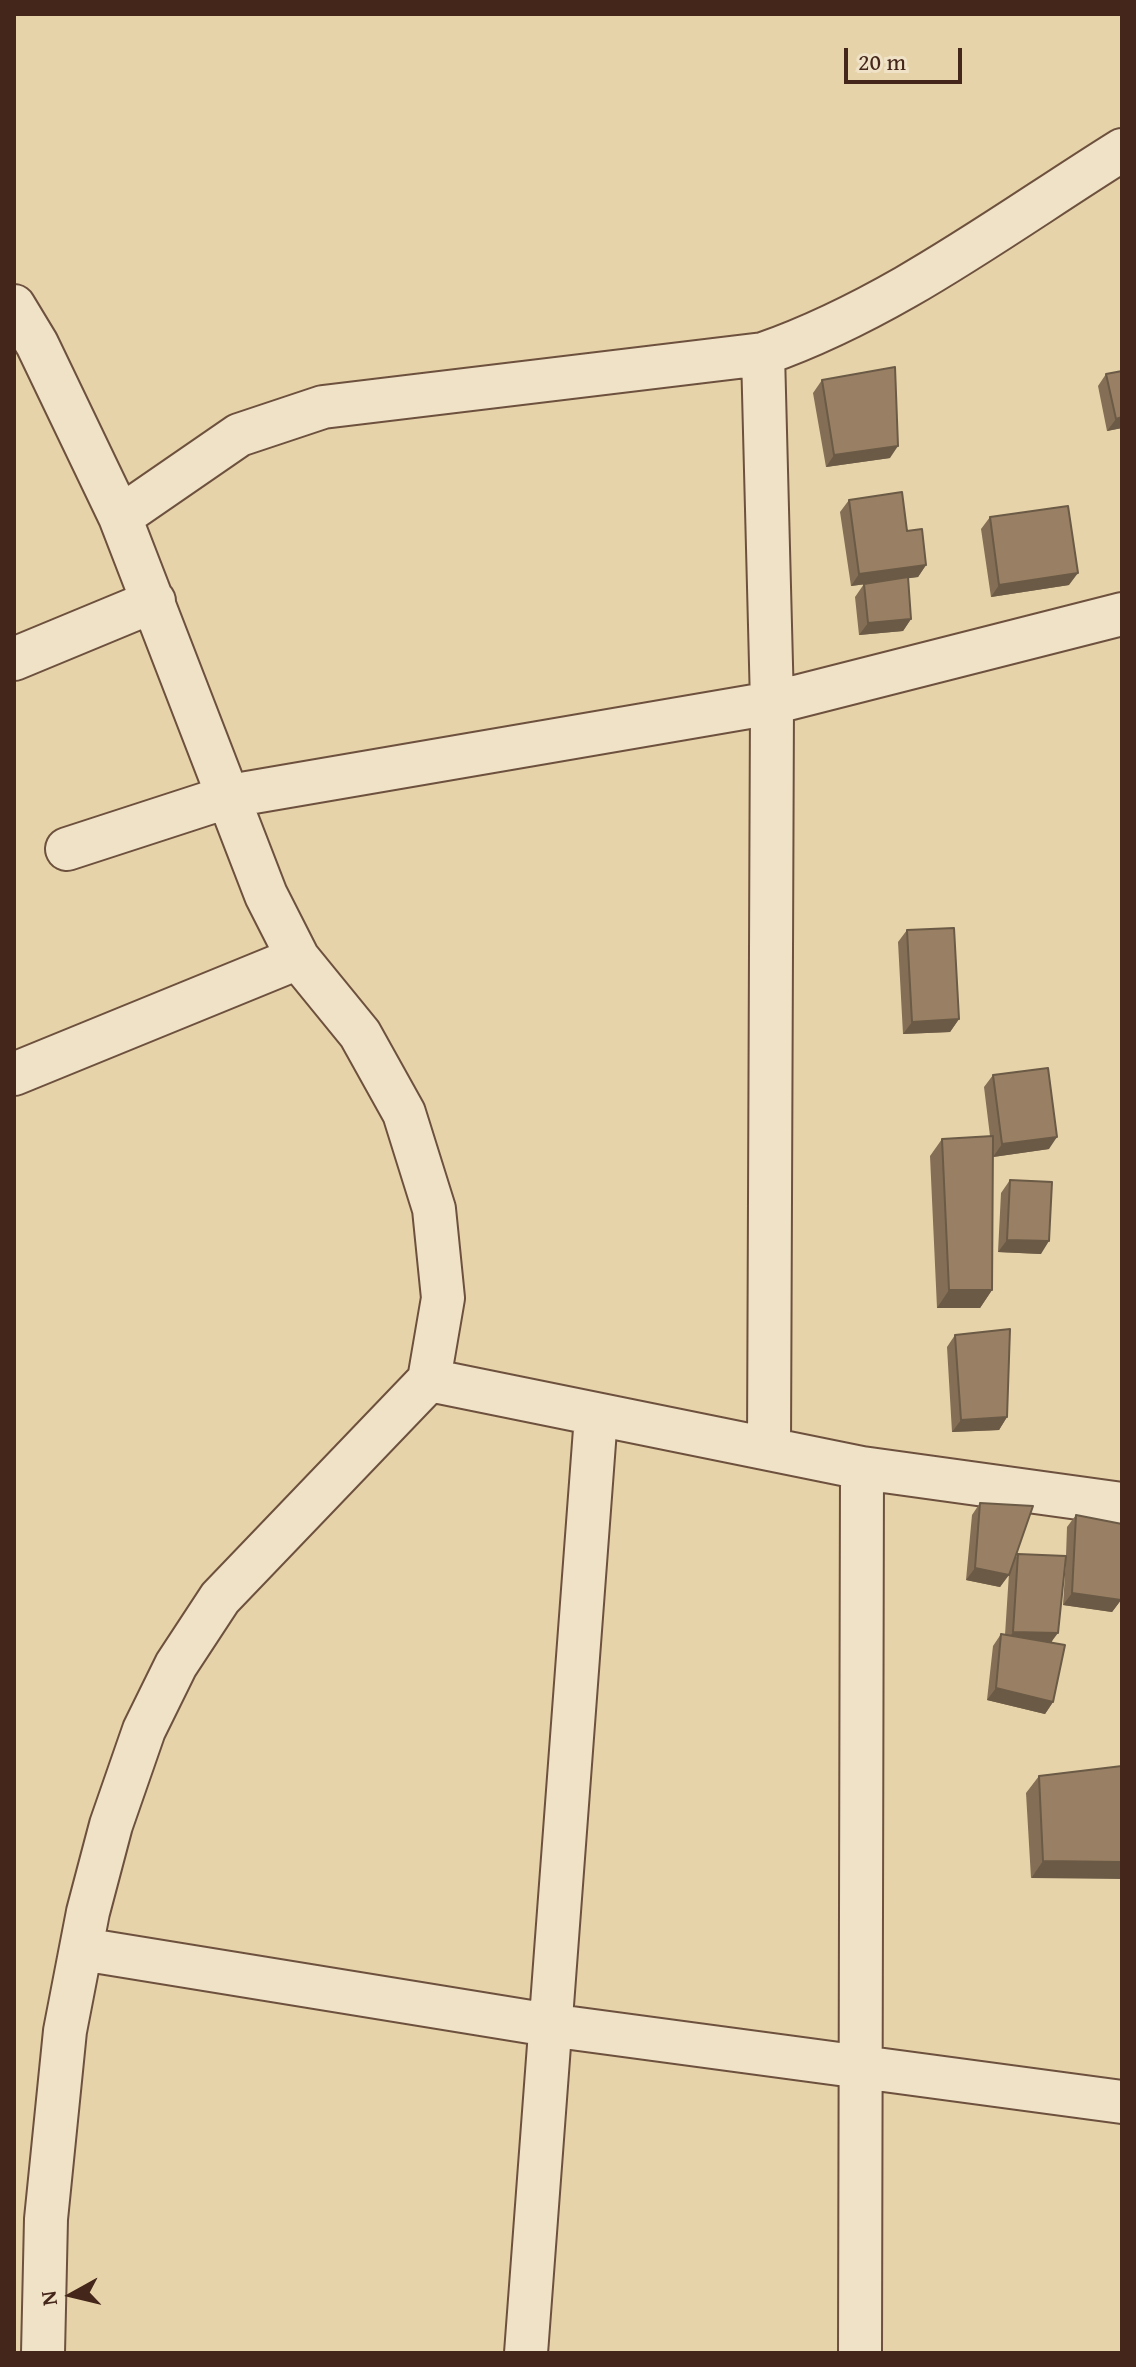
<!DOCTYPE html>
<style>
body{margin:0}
#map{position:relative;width:1136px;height:2367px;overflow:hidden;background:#e6d3a9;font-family:"Gentium Book Plus",serif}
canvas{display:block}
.frame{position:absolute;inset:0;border:16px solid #45261a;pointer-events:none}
.north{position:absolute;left:32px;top:2255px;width:80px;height:80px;-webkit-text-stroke:6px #efe2c7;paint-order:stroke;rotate:262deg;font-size:22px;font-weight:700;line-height:32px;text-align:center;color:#45261a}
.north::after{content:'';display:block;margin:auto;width:28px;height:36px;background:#45261a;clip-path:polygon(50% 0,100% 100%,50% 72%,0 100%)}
.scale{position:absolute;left:844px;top:48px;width:118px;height:36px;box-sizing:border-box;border:4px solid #45261a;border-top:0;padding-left:10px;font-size:24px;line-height:28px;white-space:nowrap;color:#45261a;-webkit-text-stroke:6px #efe2c7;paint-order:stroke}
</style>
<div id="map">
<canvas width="1136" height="2367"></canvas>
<div class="frame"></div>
<div class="north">N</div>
<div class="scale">20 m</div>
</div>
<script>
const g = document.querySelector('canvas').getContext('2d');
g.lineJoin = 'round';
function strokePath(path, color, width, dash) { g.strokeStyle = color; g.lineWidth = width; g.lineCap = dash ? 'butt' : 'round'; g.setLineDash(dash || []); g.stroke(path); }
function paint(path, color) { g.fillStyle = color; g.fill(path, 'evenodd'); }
const minor = new Path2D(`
 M14 306 37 344 120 517 266 895 298 958 360 1034 404 1113 434 1209 443 1298 429 1380 220 1598 176 1665 144 1730 111 1825 88 1912 65 2031 46 2219 43 2353
 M763 354 772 703 769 1447
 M120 517 239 435 323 407 763 354C894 308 1005 223 1122 150
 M14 659 154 601
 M67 849 230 796 772 703 1122 614
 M14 1074 298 958
 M429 1380 862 1468 1122 1504
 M82 1949 549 2025 1122 2102
 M526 2353 596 1416
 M860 2353 862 1468`);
strokePath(minor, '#6d513e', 46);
strokePath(minor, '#efe2c7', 42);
paint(new Path2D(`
 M1122 371V428L1107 431 1098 386 1106 374Z
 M822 380 890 458 826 467 813 393Z
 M849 500 907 531 926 565 918 577 908 578 911 619 903 631 859 635 855 597 864 584 874 583 851 586 840 512Z
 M990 517 1069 585 991 597 981 529Z
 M907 930 959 1019 950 1032 903 1034 898 942Z
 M993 1075 1049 1149 993 1157 992 1290 980 1308H937L930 1156 942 1139 990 1136 984 1087Z
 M1010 1180 1041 1254 998 1252 1001 1193Z
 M955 1335 1007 1417 999 1430 952 1432 947 1347Z
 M980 1503 1014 1560 1018 1554 1066 1556 1067 1527 1076 1515 1121 1600 1112 1612 1063 1605 1066 1558 1052 1642 1053 1702 1045 1714 987 1700 993 1646 1001 1634 1005 1635 1009 1573 1000 1587 966 1580 972 1515Z
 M1122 1766 1031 1878 1026 1793 1039 1776Z`), '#846e56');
paint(new Path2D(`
 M1122 417V428L1107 431 1116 419Z
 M898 446 890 458 826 467 834 455Z
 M926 565 918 577 851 586 859 574Z
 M1078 573 1069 585 991 597 999 585Z
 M911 619 903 631 859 635 868 623Z
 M959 1019 950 1032 903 1034 912 1022Z
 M1057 1137 1049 1149 993 1157 1002 1144Z
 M1007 1240 1049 1241 1041 1254 998 1252Z
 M949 1290H992L980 1308H937Z
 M1007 1417 999 1430 952 1432 961 1420Z
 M975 1568 1009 1575 1000 1587 966 1580Z
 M1072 1593 1121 1600 1112 1612 1063 1605Z
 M1013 1632 1058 1633 1049 1645 1005 1644Z
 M996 1688 1053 1702 1045 1714 987 1700Z
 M1043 1861 1122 1862V1879L1031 1878Z`), '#6b5a46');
const building = new Path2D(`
 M895 367 898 446 834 455 822 380Z
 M1122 371V417L1116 419 1106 374Z
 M902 492 907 531 922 529 926 565 859 574 849 500Z
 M1068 506 1078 573 999 585 990 517Z
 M908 577 911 619 868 623 864 584Z
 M954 928 959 1019 912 1022 907 930Z
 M1048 1068 1057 1137 1002 1144 993 1075Z
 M993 1136 992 1290H949L942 1139Z
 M1010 1180 1052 1182 1049 1241 1007 1240Z
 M1010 1329 1007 1417 961 1420 955 1335Z
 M980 1503 1033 1506 1009 1575 975 1568Z
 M1076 1515 1122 1524V1589L1121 1600 1072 1593Z
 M1018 1554 1066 1556 1058 1633 1013 1632Z
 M1001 1634 1065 1645 1053 1702 996 1688Z
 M1122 1766V1862L1043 1861 1039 1776Z`);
paint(building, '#998064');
strokePath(building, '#6b5a46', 2);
</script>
